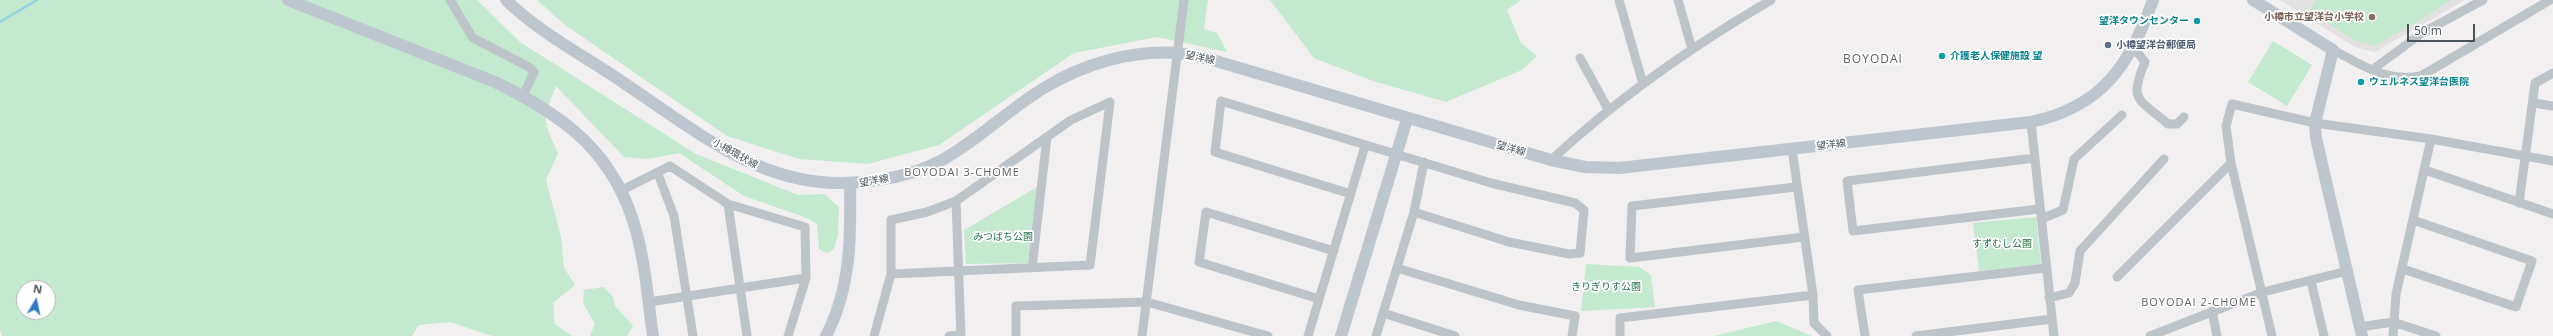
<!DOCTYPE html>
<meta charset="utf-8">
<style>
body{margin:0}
#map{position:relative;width:2553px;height:336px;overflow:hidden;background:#f1efef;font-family:"Open Sans",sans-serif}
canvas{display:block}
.north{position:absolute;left:16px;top:280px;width:40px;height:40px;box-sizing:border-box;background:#fff;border:1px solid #b6babd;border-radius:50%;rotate:9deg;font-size:11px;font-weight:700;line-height:16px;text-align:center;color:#495359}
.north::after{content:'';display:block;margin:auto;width:14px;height:18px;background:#307cc9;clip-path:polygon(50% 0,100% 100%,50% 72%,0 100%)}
.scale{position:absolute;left:2407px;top:24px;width:68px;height:18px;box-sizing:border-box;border:2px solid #495359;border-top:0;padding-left:5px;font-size:12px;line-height:14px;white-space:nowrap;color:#495359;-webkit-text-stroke:3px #fff;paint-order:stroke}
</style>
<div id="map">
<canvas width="2553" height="336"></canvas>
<div class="north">N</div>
<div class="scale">50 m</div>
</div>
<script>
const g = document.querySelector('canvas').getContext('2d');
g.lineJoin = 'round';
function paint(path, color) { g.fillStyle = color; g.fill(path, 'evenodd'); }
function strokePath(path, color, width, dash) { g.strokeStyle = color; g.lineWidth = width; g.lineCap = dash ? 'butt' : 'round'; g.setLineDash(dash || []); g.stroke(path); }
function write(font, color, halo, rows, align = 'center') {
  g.font = font + ' "Open Sans","Noto Sans JP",sans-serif'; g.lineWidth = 3.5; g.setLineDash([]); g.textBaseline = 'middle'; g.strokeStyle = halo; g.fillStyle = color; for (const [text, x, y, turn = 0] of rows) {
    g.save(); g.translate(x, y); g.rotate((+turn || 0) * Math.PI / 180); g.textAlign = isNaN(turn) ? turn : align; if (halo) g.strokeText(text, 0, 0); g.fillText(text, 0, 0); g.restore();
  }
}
paint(new Path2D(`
 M2280 0H2465L2375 52 2355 47Z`), '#e2e0e0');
paint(new Path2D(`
 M0 0H477L520 42 696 154 798 195 824 194 839 207 838 235 834 249 827 253 819 249 817 224 807 218 744 196 679 153 648 159 624 157 556 86C542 122 542 118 558 153L546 180 561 237 564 268 575 285 553 303 555 324 572 336H492L450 322 419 325 412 336H2L0 330ZM24 288H48V312H24Z
 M537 0H1208L1204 29 1217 33 1227 52 1157 37 1074 53 939 145 868 164 799 159 727 136 565 25Z
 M1270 0H1521L1507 10 1521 43 1537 56 1522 70 1446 102 1373 81 1314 58Z
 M2316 0H2452L2375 46 2357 41 2309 12Z
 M2273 41 2312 65 2287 106 2248 82Z
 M1037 187 1028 263 966 264 964 230Z
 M2036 217 2041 264 1979 271 1973 223Z
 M1586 264 1639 267 1651 275 1655 307 1581 311Z
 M604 287 613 297 615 306 633 326 627 336H590L595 324 583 303 584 290Z
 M1776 321 1812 336H1714Z`), '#c3e9cf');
strokePath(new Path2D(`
 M0 22 37 0`), '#95d5e0', 2.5);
strokePath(new Path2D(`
 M450 0 473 38 529 67 534 72 523 96
 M1619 0 1643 84
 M1678 0 1692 49
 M2134 48 2145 62C2128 101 2139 99 2168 124H2177L2184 117
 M2333 50C2363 65 2386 83 2421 76L2550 0
 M1580 58 1608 109
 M2372 70 2422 33 2483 0
 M2534 103 2553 106
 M2031 122 2054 336
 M1792 149 1813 295 1814 323 1827 336
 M2035 158 1847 181 1853 231 2039 209
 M1551 160C1618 98 1692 46 1771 0
 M2425 170 2553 214
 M658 174 674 216 693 336
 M1796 187 1632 206 1630 258 1804 237
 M622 190 670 166 728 204 805 227 806 278 788 336
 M1351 194 1215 152 1221 101 1491 183 1575 203 1584 210 1580 253 1569 254 1509 242 1414 212
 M956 201 961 336
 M2519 203 2535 83 2553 73
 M728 204 747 336
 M2041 219 2063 210 2074 159 2122 115
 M1032 268 1047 137
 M1397 268 1519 305 1575 316 1572 336
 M2403 269 2516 307 2532 261 2413 220
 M2117 277 2231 163
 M2311 281 2324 336
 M2049 298 2069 293 2075 283 2080 251 2164 159
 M1319 299 1199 262 1206 212 1334 251
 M649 302 806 278
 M2212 311 2217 336
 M1383 313 1455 336
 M2360 327 2393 322 2436 336
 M874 336 891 274V220L927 212 956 201 1071 120 1110 102 1090 265 891 274
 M949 336 961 335
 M1016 336V306L1147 302 1268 336
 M1142 336 1184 0
 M1308 336 1365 146
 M1376 336 1414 212 1424 162
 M1620 336V318L1813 295
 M1865 336 1858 290 2046 268
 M1916 336 2052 319
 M2150 336 2263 292 2347 271
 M2272 336 2231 163 2226 126 2232 104 2315 123 2431 139 2553 161
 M2393 336 2396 294 2431 139`), '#bcc3c9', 9);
strokePath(new Path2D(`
 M288 0 495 82C567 117 616 154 637 234 646 267 648 302 653 336
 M506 0C541 34 585 56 624 83 705 137 773 198 878 180 900 177 922 171 942 160 978 140 1008 110 1044 88 1083 64 1131 50 1177 53 1190 54 1204 58 1216 61L1551 160 1585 167 1619 168 2031 122C2102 107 2130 65 2153 0
 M2253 0 2333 50 2315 123 2316 138 2362 336
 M826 336C851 288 851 238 850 185
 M1341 336 1407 119`), '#bdc6ce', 12);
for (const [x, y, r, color] of [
 [2372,17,4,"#8d6e63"],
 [2197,21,4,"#0f9aa8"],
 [2108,45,4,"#5c6f8a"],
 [1942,56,4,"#0f9aa8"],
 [2361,82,4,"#0f9aa8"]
]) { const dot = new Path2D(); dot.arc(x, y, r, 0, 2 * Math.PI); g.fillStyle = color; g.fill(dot); strokePath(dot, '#fff', 1.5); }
write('bold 10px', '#785e54', '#fff', [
 ["小樽市立望洋台小学校",2364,17]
], 'right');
write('bold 10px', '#0d838f', '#fff', [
 ["望洋タウンセンター",2189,21,"right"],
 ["介護老人保健施設 望",1950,56],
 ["ウェルネス望洋台医院",2369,82]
], 'left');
write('bold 10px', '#4e5e75', '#fff', [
 ["小樽望洋台郵便局",2116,45]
], 'left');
write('10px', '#495359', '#fff', [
 ["望洋線",1200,58,12],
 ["望洋線",1831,145,-6],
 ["望洋線",1511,149,16],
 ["小樽環状線",735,154,29],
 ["望洋線",874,181,-10]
]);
write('10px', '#237246', '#fff', [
 ["みつばち公園",1003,237],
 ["すずむし公園",2002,244],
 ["きりぎりす公園",1606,287]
]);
g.letterSpacing = '1px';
write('11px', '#5c5f63', '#fff', [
 ["BOYODAI 3-CHOME",962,173],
 ["BOYODAI 2-CHOME",2199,303]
]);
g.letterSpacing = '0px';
g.letterSpacing = '1px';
write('12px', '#5c5f63', '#fff', [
 ["BOYODAI",1873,60]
]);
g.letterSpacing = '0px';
</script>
